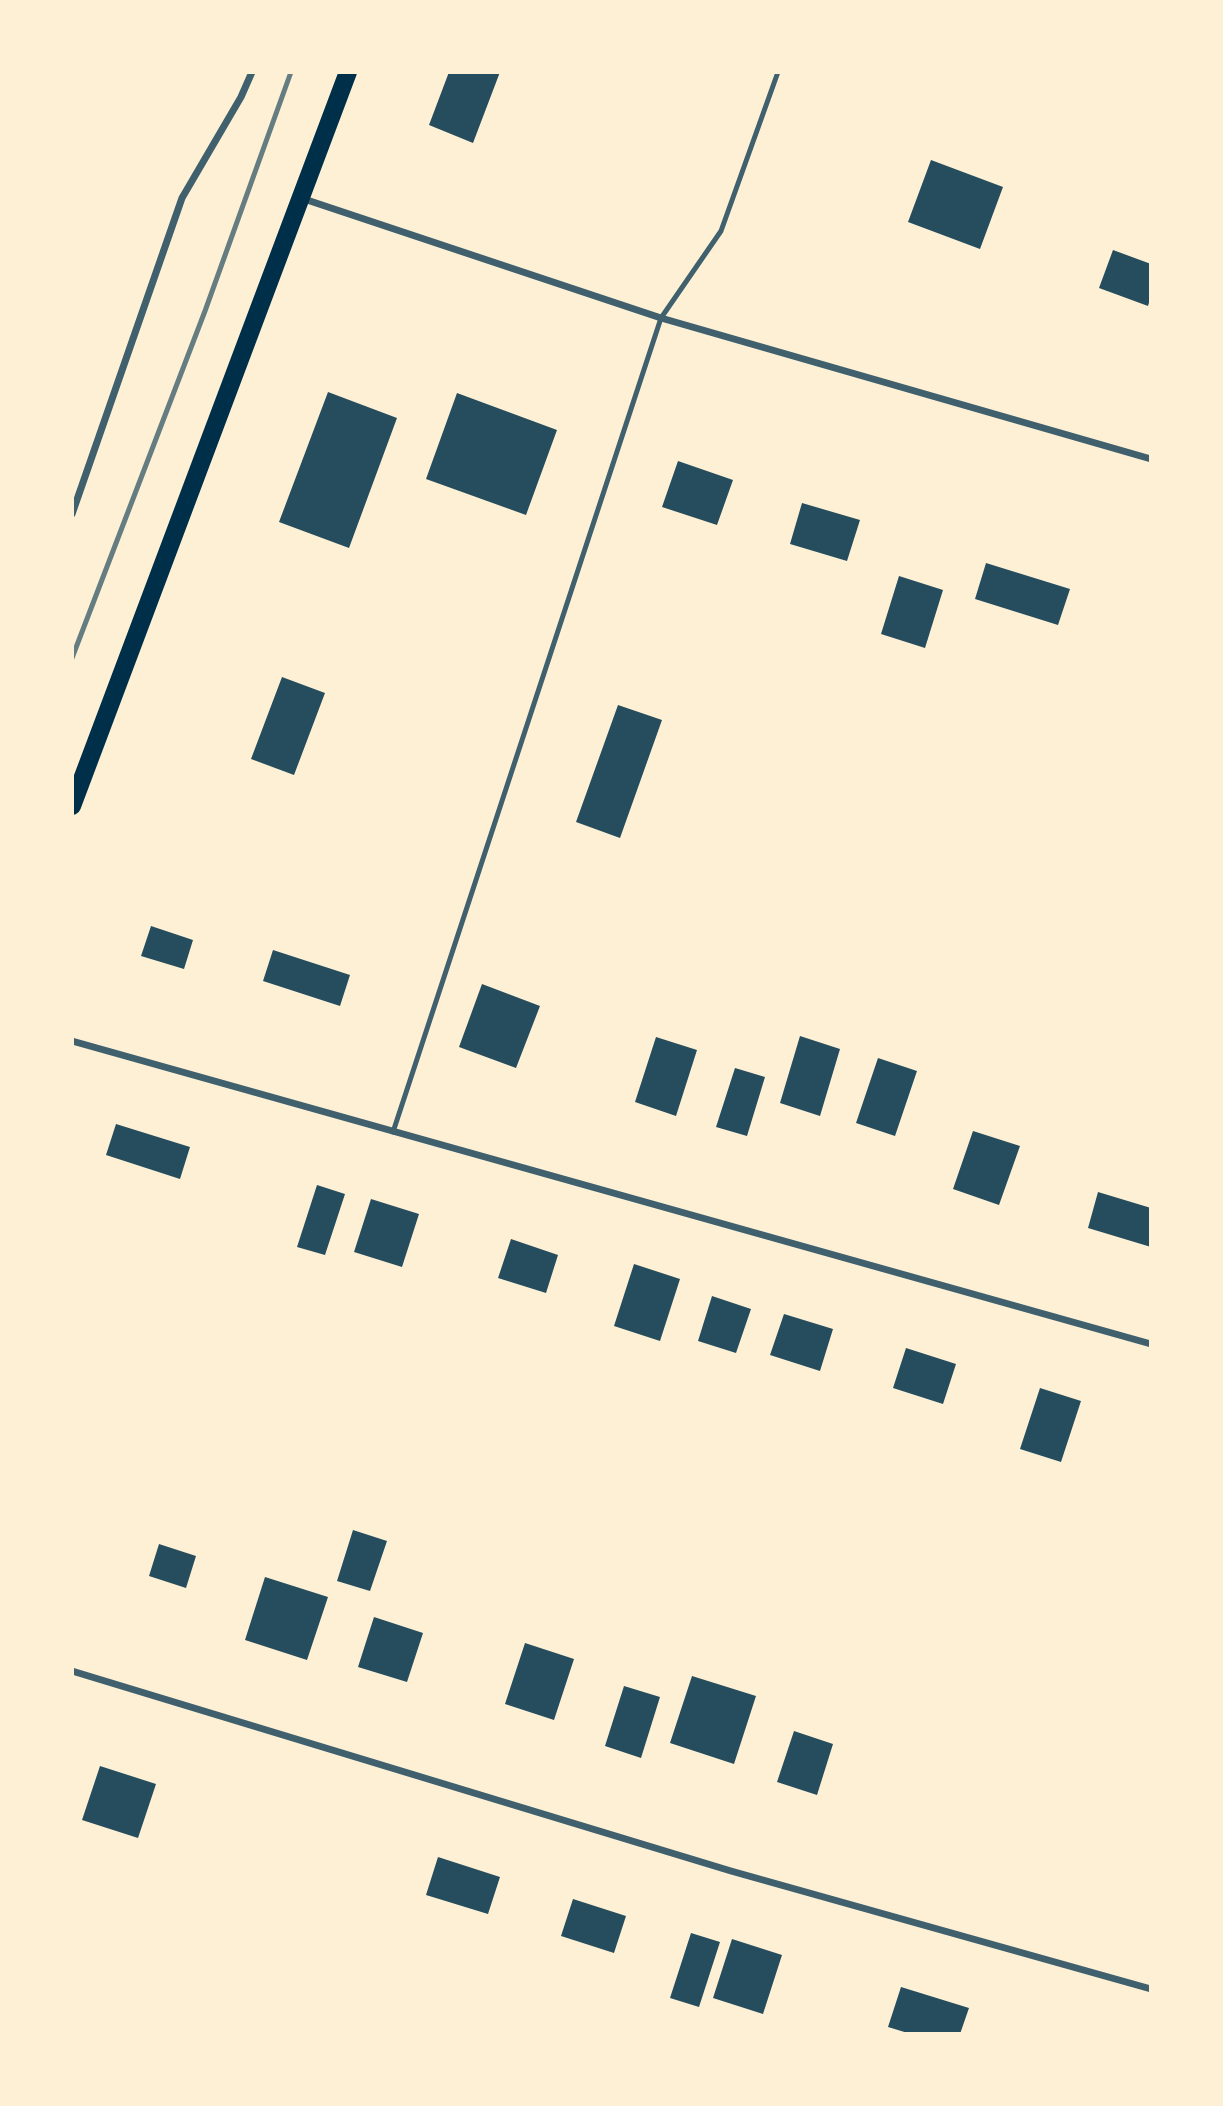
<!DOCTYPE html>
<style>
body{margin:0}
#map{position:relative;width:1223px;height:2106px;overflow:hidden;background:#fdf0d5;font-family:Mulish,sans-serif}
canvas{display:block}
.frame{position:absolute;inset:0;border:74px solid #fdf0d5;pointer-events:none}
</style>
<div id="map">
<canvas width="1223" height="2106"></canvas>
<div class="frame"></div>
</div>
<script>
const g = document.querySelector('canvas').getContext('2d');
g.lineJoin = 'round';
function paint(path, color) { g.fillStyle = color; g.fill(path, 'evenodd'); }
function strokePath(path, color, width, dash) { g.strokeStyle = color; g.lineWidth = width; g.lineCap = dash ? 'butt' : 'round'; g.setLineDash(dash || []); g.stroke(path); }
paint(new Path2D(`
 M449 72H500L473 143 429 125Z
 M931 160 1003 187 980 249 908 222Z
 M1113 250 1151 264V296L1148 306 1099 288Z
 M328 392 397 418 349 548 279 522Z
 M457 393 557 430 526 515 426 479Z
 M678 461 733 480 717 525 662 507Z
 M802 503 860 520 847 561 790 544Z
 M986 563 1070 589 1058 625 975 599Z
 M899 576 943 590 925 648 881 634Z
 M282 677 325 693 294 775 251 759Z
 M618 705 662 720 620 838 576 822Z
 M151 926 193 940 184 969 141 956Z
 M273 950 350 975 340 1006 263 981Z
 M482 984 540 1006 516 1068 459 1047Z
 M800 1036 840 1049 820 1116 780 1103Z
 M656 1037 697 1050 676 1116 635 1102Z
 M878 1058 917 1071 895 1136 856 1123Z
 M735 1068 765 1077 747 1136 716 1127Z
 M116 1124 190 1147 180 1179 106 1155Z
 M973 1131 1020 1146 999 1205 953 1189Z
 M317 1185 345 1194 325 1255 297 1247Z
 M1098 1192 1151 1208V1247L1088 1228Z
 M371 1199 419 1214 402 1267 354 1252Z
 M511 1239 558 1255 546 1293 498 1278Z
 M634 1264 680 1279 660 1341 614 1326Z
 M712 1296 751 1309 736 1353 698 1341Z
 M784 1314 833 1329 820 1371 770 1355Z
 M906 1348 956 1364 943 1404 893 1388Z
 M1040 1388 1081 1401 1061 1462 1020 1449Z
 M353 1530 387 1541 370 1591 337 1581Z
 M159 1544 196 1556 186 1588 149 1576Z
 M265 1577 328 1597 307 1660 245 1640Z
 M374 1617 423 1633 407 1682 358 1667Z
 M525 1643 574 1659 554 1720 505 1704Z
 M692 1676 756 1696 734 1764 670 1743Z
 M624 1686 660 1697 641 1758 605 1746Z
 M794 1731 833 1744 817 1795 777 1782Z
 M100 1766 156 1784 138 1838 82 1820Z
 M438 1857 500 1877 488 1914 426 1895Z
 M573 1899 626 1916 614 1953 561 1936Z
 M691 1933 720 1942 699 2007 670 1998Z
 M732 1939 782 1955 763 2014 713 1998Z
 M901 1987 969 2008 960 2034H911L888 2027Z`), '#264d5e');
strokePath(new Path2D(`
 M393 1132 661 318 721 231 778 72`), '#3f606c', 5);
strokePath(new Path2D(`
 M301 198 661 318 1151 459
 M72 514 182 198 241 97 252 72
 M72 1041 1151 1344
 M72 1671 731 1871 1151 1989`), '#3f606c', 7);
strokePath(new Path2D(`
 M72 806 348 72`), '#003049', 18);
strokePath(new Path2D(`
 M72 658 205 311 291 72`), '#657d81', 5);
</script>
